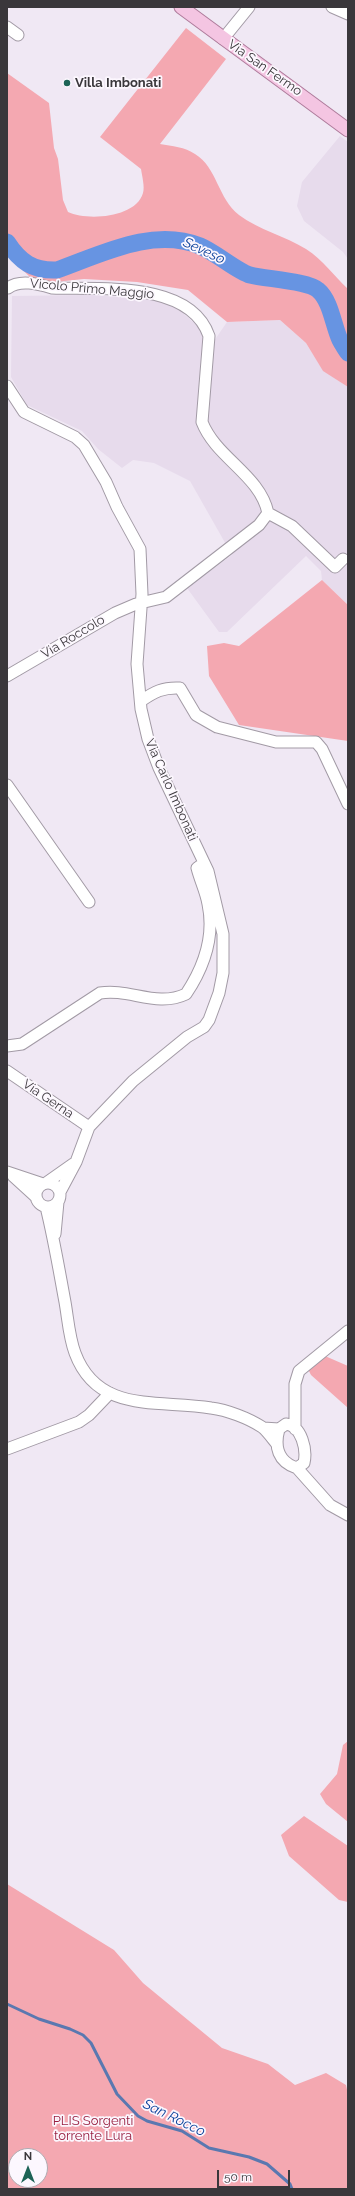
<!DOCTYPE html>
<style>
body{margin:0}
#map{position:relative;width:355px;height:2196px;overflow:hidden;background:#f0e8f4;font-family:Raleway,sans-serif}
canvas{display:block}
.frame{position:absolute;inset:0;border:8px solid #3a373b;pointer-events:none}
.north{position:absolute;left:8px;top:2148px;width:40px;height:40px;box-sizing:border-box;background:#fcf7fe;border:1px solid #aeaab0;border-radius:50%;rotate:0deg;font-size:11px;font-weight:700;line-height:16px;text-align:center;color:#3a373b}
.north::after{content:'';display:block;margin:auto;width:14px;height:18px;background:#1d6356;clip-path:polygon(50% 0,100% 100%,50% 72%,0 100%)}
.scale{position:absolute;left:217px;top:2170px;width:73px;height:18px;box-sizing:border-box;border:2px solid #3a373b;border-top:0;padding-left:5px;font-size:12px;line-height:14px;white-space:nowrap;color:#3a373b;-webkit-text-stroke:3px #fcf7fe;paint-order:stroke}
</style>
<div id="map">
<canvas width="355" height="2196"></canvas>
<div class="frame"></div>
<div class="north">N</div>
<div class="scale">50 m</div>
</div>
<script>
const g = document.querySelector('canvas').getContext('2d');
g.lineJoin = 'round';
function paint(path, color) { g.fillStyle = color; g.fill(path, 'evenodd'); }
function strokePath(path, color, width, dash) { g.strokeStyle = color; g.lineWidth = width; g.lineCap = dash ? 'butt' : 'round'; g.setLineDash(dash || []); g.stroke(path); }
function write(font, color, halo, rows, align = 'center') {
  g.font = font + ' Raleway,sans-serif'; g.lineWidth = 3.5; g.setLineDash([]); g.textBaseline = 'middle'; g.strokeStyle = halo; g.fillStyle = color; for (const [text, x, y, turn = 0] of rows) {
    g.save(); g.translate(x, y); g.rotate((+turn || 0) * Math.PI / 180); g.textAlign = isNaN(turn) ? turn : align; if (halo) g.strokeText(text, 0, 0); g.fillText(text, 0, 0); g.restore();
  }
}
paint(new Path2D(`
 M340 136 348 142V259L343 252 304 221 297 206 302 182Z
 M92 295 157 300 173 304 214 341 227 322 280 320 306 343 323 370 348 387V605L322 580 321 571 306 556 227 632H219L187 588 232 555 190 481 154 463 133 460 122 468 98 449 82 431 27 405 11 377 12 296Z`), '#e7dbec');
paint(new Path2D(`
 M186 28 226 59 160 144C172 146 185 147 195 154 217 167 218 199 239 215 259 230 285 236 306 249 323 260 334 276 348 289V387L323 371 306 343 280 320 227 322 188 290 137 282 84 279 45 283 31 278 7 255V73L49 103 54 148 58 159 63 200 68 212C87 221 136 218 143 193 145 187 142 176 141 169L100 137Z
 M322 580 348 605V741L239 725 209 676 207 646 224 643 239 646Z
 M325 1356 348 1366V1408L311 1375 308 1369Z
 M348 1741V1822L326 1804 320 1794 337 1774 343 1745Z
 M304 1816 348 1846V1902L339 1900 289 1856 281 1835Z
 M7 1884 114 1950 143 1983 222 2048 268 2064 295 2085 326 2073 346 2085 348 2094V2189H7ZM16 2156H40V2180H16Z`), '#f4a8b1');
strokePath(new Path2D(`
 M7 2004 39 2019 70 2029 83 2035 91 2043 117 2094 138 2116 147 2121 182 2131 209 2148 249 2157 267 2164 290 2184 292 2189`), '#5a78b0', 3);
strokePath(new Path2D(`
 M7 242C20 262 33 271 57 270 102 254 153 227 200 246 215 252 238 272 250 275 265 279 308 281 318 290 331 301 333 325 340 340 342 344 345 348 348 353`), '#6794e2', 17);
const minor = new Path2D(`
 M332 7 348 14
 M7 27 18 35
 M223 39 249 7
 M7 386 24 412 75 437 84 445 106 482 117 507 140 549 142 594 137 664 141 709 148 739 159 768 208 871 223 934V973L219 993 209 1020 204 1027 187 1037 133 1081 89 1127 76 1162 60 1192
 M268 513 292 526 335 567 343 559
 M7 676 115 613 136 604 166 597 259 525 268 513C260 475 216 458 202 422L209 336C190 280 98 290 52 288 38 284 20 279 8 288
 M141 701C154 692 163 687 180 688L196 715 217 727 276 742H316L322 749 348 804
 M7 785 89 902
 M7 1046 22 1044 100 993C129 988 157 1008 186 994 204 967 215 937 208 904 206 892 200 880 197 868L204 863
 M7 1071 89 1127
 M7 1172 43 1184
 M13 1176 36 1197
 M36 1195a12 12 0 1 1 24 0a12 12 0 1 1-24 0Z
 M46 1183 73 1164
 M46 1207C54 1239 59 1270 65 1302 68 1319 69 1337 75 1353 98 1415 160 1399 211 1408 227 1410 248 1418 262 1427 267 1431 272 1438 276 1443
 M55 1234 58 1202
 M263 1428 279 1429 286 1424C302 1426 307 1450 304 1463L297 1468C278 1462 274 1447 279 1429
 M295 1429V1384L299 1371 348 1331
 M7 1449 79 1422 89 1415 110 1393
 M297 1468 330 1505 348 1515`);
const major = new Path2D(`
 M181 7 348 130`);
strokePath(minor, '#a29aa5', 13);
strokePath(major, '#ae7b9b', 15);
strokePath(minor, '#fff', 11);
strokePath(major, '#f4c5e2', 13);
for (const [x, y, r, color] of [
 [67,83,4,"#1d6356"]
]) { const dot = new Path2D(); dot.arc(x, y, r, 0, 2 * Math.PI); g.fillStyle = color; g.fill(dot); strokePath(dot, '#fcf7fe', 1.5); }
write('13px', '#3a373b', '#fcf7fe', [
 ["Via San Fermo",265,68,35],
 ["Vicolo Primo Maggio",92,289,5],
 ["Via Roccolo",73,637,-31],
 ["Via Carlo Imbonati",171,790,66],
 ["Via Gerna",48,1099,34]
]);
write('bold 13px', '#3a373b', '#fcf7fe', [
 ["Villa Imbonati",75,83]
], 'left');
write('13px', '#981f40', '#fcf7fe', [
 ["PLIS Sorgenti",93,2121],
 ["torrente Lura",93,2136]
]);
write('italic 14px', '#083f99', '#fcf7fe', [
 ["Seveso",204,251,25],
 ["San Rocco",174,2118,26]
]);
</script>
